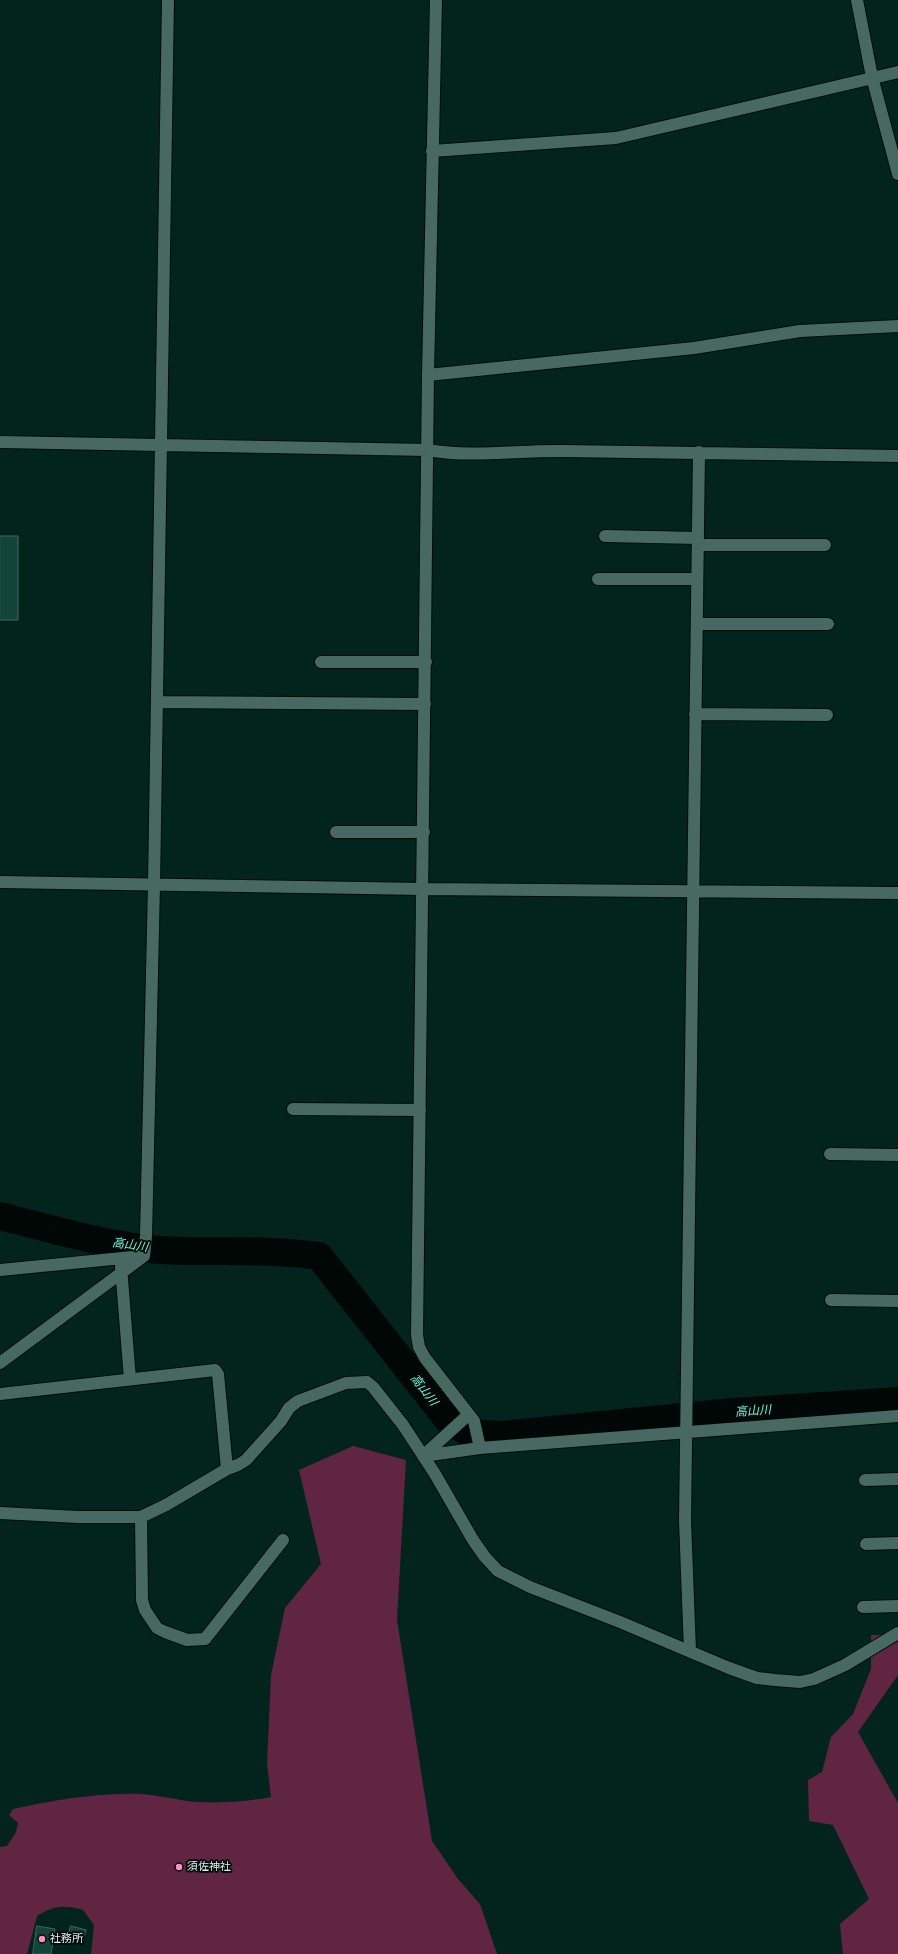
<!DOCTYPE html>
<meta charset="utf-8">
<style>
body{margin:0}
canvas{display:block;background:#03231d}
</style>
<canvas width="898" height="1954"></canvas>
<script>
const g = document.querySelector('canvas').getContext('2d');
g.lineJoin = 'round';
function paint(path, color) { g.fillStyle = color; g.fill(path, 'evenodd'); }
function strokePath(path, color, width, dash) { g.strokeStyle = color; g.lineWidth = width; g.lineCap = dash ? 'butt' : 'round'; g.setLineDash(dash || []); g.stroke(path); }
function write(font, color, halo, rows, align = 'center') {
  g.font = font + ' "Public Sans","Noto Sans JP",sans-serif'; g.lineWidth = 3.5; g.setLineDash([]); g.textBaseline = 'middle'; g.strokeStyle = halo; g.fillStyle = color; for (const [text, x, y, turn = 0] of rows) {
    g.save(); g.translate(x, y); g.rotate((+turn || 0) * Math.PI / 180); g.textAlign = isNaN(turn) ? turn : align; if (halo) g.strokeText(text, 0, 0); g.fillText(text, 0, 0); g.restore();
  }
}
paint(new Path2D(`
 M353 1446 406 1460 397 1620 432 1841 458 1879 480 1904 497 1954H91L94 1925 83 1910C63 1905 55 1905 37 1916L27 1954H0V1847L7 1846 16 1832 18 1823 9 1815 13 1809C51 1801 87 1794 127 1794 147 1793 166 1798 187 1801 212 1804 246 1802 271 1797L267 1764 271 1675 285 1608 321 1564 299 1470Z
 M871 1635H898V1675L858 1732 898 1803V1954H843L840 1924 869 1899 833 1825 809 1821 808 1780 822 1772 831 1737 853 1714 871 1669Z`), '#5f2543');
strokePath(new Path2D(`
 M0 1216C53 1229 106 1246 161 1250 214 1253 266 1248 319 1256L449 1421 469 1433 501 1435 732 1412 898 1401`), '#010705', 28);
const building = new Path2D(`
 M0 536H18V620H0Z
 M37 1926 55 1929 51 1954H33Z
 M71 1926 86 1930 82 1943 67 1938Z`);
paint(building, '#12443b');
strokePath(building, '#44645c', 1);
const minor = new Path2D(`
 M436 0 428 375 417 1335 419 1347 425 1358 474 1421 480 1448
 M857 0 872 77 898 174
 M432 151 616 138 898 72
 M428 375 694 348 800 331 898 326
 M0 442 428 450C472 458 520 450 564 451 676 452 787 454 898 456
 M605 536 698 538
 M698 545H825
 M598 579H697
 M697 624H828
 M321 662H426
 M157 702 425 704
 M695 714 827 715
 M336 832H424
 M0 882 423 889 898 893
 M293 1109 420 1110
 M830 1154 898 1155
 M121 1267 130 1379
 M0 1270 143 1256
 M831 1300 898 1301
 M0 1363 144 1256 146 1236 154 885 168 0
 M0 1394 215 1370 218 1374 227 1469
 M468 1415 423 1456 480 1448 898 1416
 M865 1480 898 1479
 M0 1513 78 1517H141L166 1505 227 1469 238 1465 246 1460 281 1421 289 1408 298 1401 346 1383 367 1382 373 1387 403 1425 435 1474 473 1540 485 1557 498 1571 530 1587 620 1622 729 1668 757 1678 775 1680 800 1682 814 1679 845 1665 898 1633
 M141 1517 142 1600 145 1610 157 1628 165 1632 187 1640 205 1639 283 1540
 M866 1544 898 1543
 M863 1607 898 1606
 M690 1651 685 1521 699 452`);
strokePath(minor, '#000b08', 14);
strokePath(minor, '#486961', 12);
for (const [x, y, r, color] of [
 [179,1867,4,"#fc8fc3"],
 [42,1939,4,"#fc8fc3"]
]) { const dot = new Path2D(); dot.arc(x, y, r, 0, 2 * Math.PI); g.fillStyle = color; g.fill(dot); strokePath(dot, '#010a08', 1.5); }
write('11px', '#ddefea', '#010a08', [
 ["須佐神社",187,1867],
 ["社務所",50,1939]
], 'left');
write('italic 12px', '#75f7dc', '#010a08', [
 ["高山川",130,1245,8],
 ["高山川",424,1390,52],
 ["高山川",753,1411,-4]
]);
</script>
